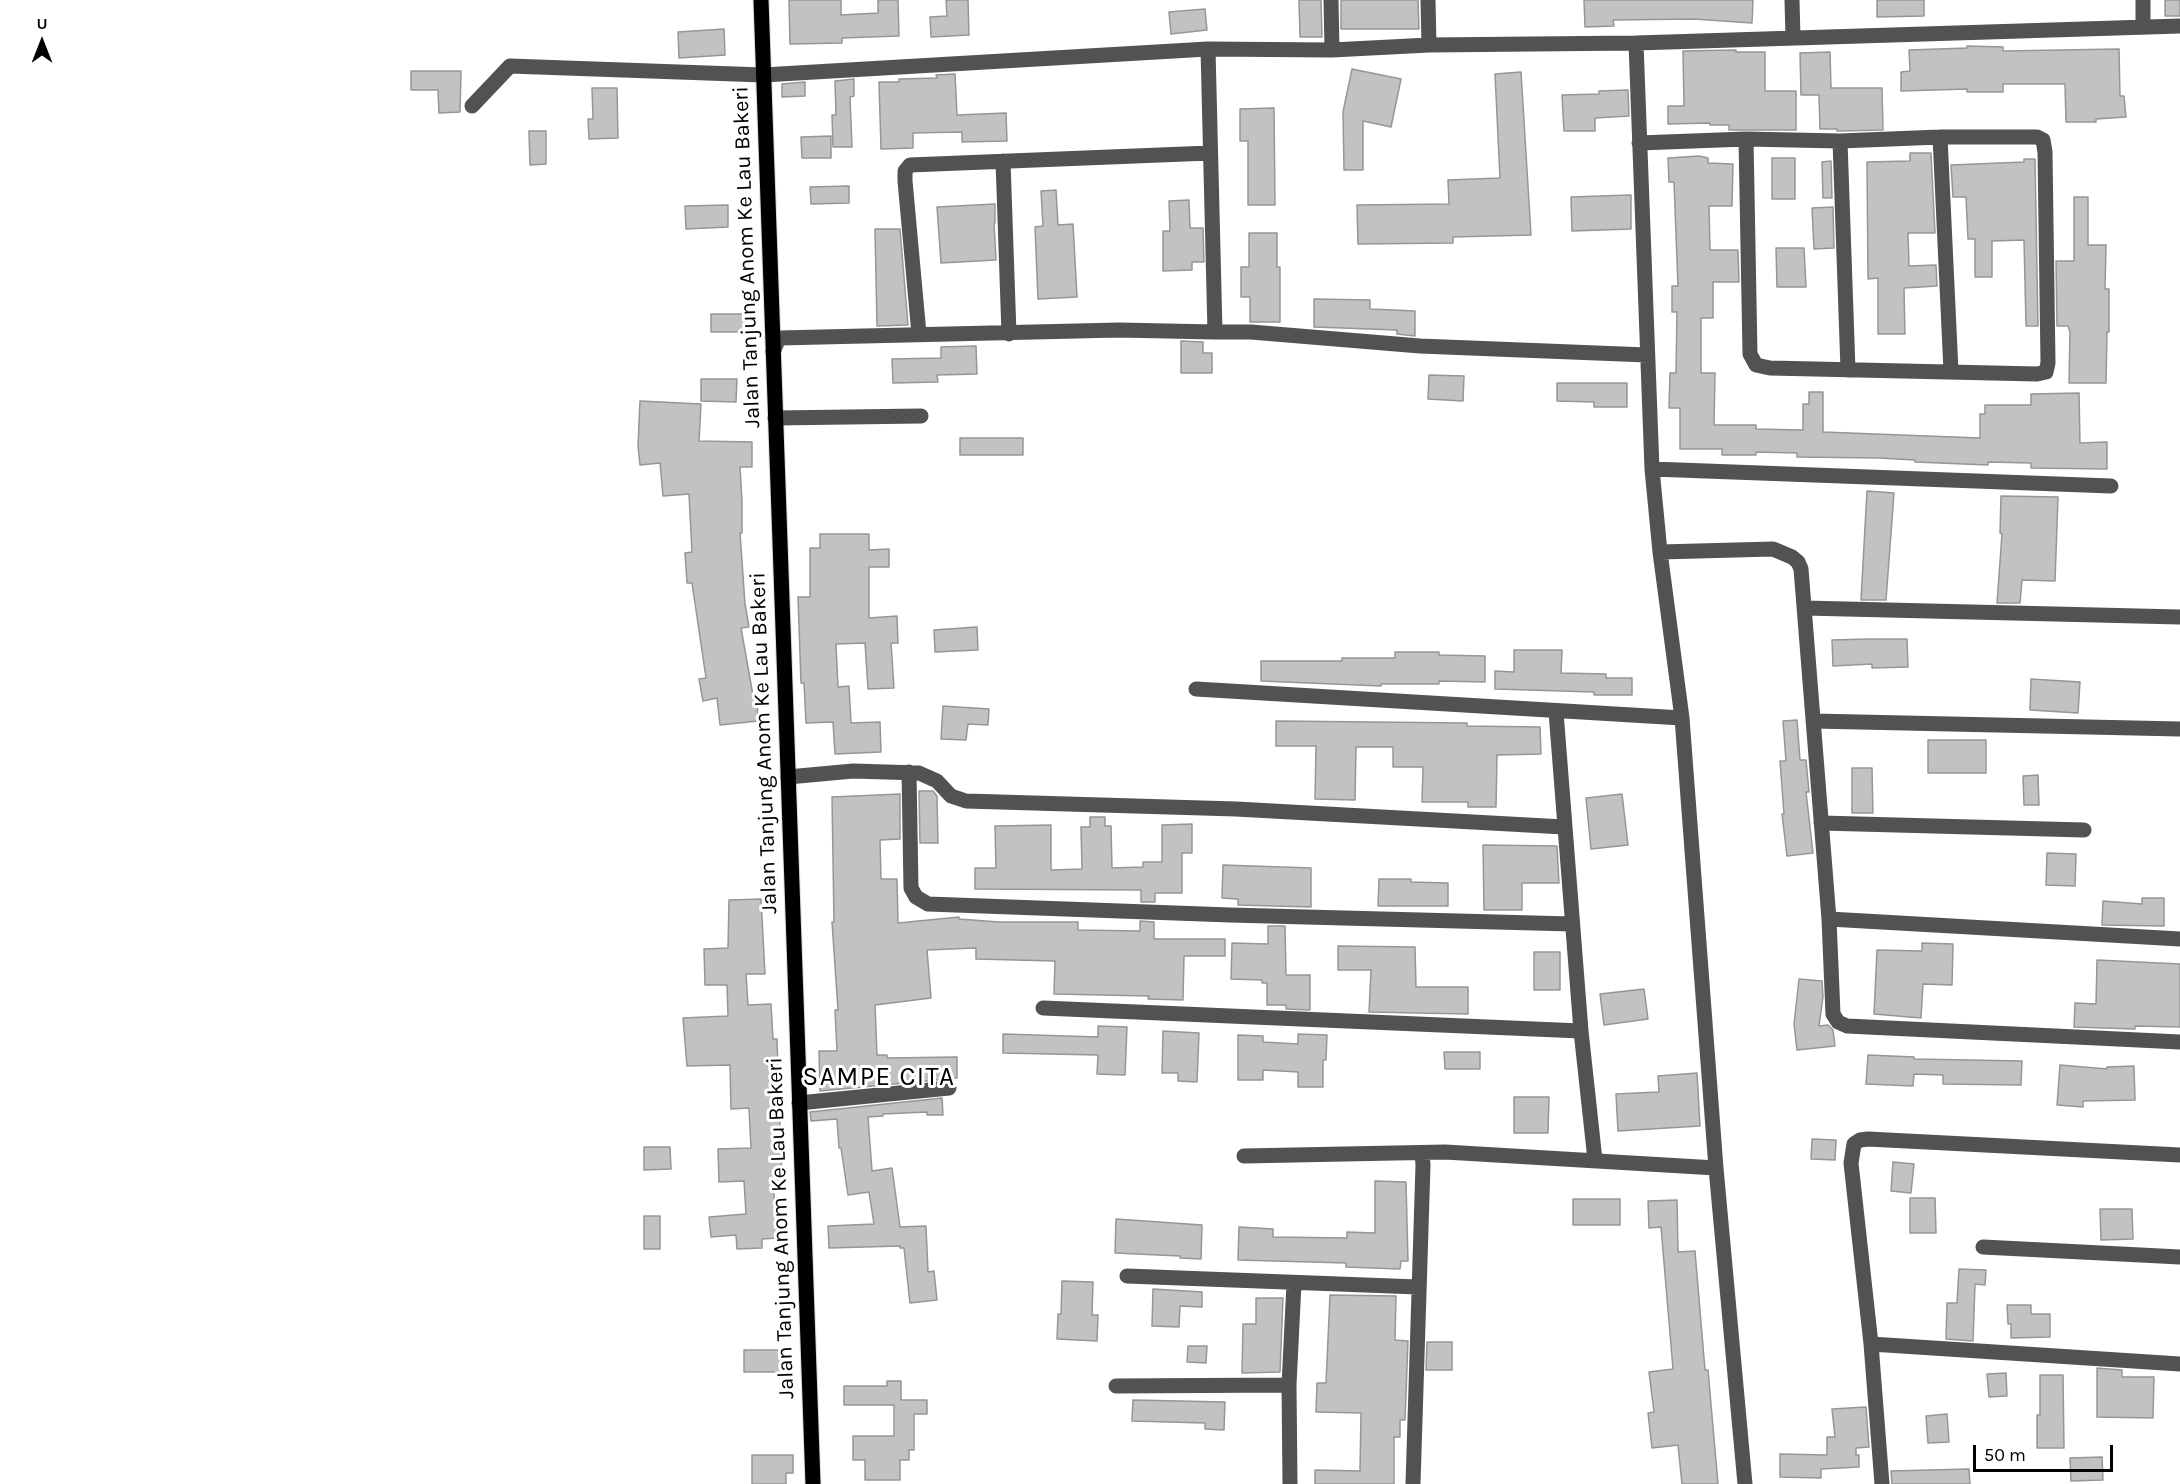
<!DOCTYPE html>
<style>
body{margin:0}
#map{position:relative;width:2180px;height:1484px;overflow:hidden;background:#fff;font-family:Karla,sans-serif}
canvas{display:block}
.north{position:absolute;left:12px;top:12px;width:60px;height:60px;-webkit-text-stroke:4px #fff;paint-order:stroke;rotate:0deg;font-size:16px;font-weight:700;line-height:24px;text-align:center;color:#000}
.north::after{content:'';display:block;margin:auto;width:21px;height:27px;background:#000;clip-path:polygon(50% 0,100% 100%,50% 72%,0 100%)}
.scale{position:absolute;left:1973px;top:1445px;width:140px;height:27px;box-sizing:border-box;border:3px solid #000;border-top:0;padding-left:8px;font-size:18px;line-height:21px;white-space:nowrap;color:#000;-webkit-text-stroke:4px #fff;paint-order:stroke}
</style>
<div id="map">
<canvas width="2180" height="1484"></canvas>
<div class="north">U</div>
<div class="scale">50 m</div>
</div>
<script>
const g = document.querySelector('canvas').getContext('2d');
g.lineJoin = 'round';
function paint(path, color) { g.fillStyle = color; g.fill(path, 'evenodd'); }
function strokePath(path, color, width, dash) { g.strokeStyle = color; g.lineWidth = width; g.lineCap = dash ? 'butt' : 'round'; g.setLineDash(dash || []); g.stroke(path); }
function write(font, color, halo, rows, align = 'center') {
  g.font = font + ' Karla,sans-serif'; g.lineWidth = 6; g.setLineDash([]); g.textBaseline = 'middle'; g.strokeStyle = halo; g.fillStyle = color; for (const [text, x, y, turn = 0] of rows) {
    g.save(); g.translate(x, y); g.rotate((+turn || 0) * Math.PI / 180); g.textAlign = isNaN(turn) ? turn : align; if (halo) g.strokeText(text, 0, 0); g.fillText(text, 0, 0); g.restore();
  }
}
const building = new Path2D(`
 M789 0H841V15L878 13V0H898L899 36 842 38V43L790 44Z
 M946 0H968L969 35 931 37 930 17 947 16Z
 M1299 0H1321L1322 37H1300Z
 M1341 0H1418L1419 29H1341Z
 M1584 0H1753L1752 23 1694 19 1613 20 1614 26 1585 27Z
 M1877 0H1924V16L1877 17Z
 M2165 0H2180V16H2165Z
 M1205 9 1207 30 1171 34 1169 12Z
 M724 29 725 55 679 58 678 32Z
 M1967 46 2003 47V51L2119 49 2120 96H2124L2126 117 2096 119V122H2066L2065 84H2003V92H1967V89L1901 91V72L1910 71 1909 50 1967 48Z
 M1736 50V52H1765V91H1796V130H1729V125H1710V123L1668 124V106H1684L1683 51Z
 M1830 52 1831 88H1882L1883 130 1840 131H1837V129H1820L1819 95H1801L1800 53Z
 M1352 69 1401 79 1391 127 1363 121V170H1344L1343 112Z
 M411 71H461L460 112 439 113 438 90H411Z
 M1521 72 1531 235 1453 237V243L1358 244 1357 205 1449 204 1448 180 1500 178 1495 74Z
 M955 74 957 115 1006 113 1007 141 962 142V132L913 133V148L881 149 879 82H899V79L937 78 936 75Z
 M854 79V96L850 97 852 147H833L832 115H836L835 81Z
 M805 82V96L782 97V84Z
 M592 88H617L618 138 589 139 588 119H593Z
 M1628 90 1629 116 1595 118V131H1564L1562 95 1599 94V91Z
 M1274 108 1275 205H1248V141H1240V109Z
 M529 131H546V164L530 165Z
 M831 136V158H802L801 137Z
 M1910 153H1931L1935 233H1908L1909 266 1936 265 1937 286 1904 288 1905 334H1878V278L1868 279 1867 162 1910 161Z
 M1699 156 1708 158V163L1733 164 1732 206H1709L1710 250H1738L1739 282H1713V318H1701V373H1715L1714 425H1756V429L1803 430V404H1809V392H1823V432L1980 438V414H1985V405H2031V394L2079 393 2080 443 2107 442V469L2031 468V463L1988 462V465L1915 462V460L1879 458 1797 457V453L1756 452V455H1722V449H1680V408H1669L1670 373H1676L1677 312H1672V286H1678L1674 182H1669L1668 158Z
 M1772 158H1795V199H1772Z
 M2024 159H2035L2038 326H2026L2024 240 1992 241V277H1975V239H1968L1966 197H1953L1951 165 2024 162Z
 M1831 161 1832 198H1823L1822 162Z
 M849 186V203L811 204 810 187Z
 M1056 190 1058 225 1073 224 1077 297 1038 299 1035 227 1043 226 1041 191Z
 M1631 195V229L1572 231 1571 197Z
 M2074 197H2088V245H2106L2105 289H2109V332H2107L2106 383H2069L2070 332 2068 326H2057L2056 261H2074Z
 M1189 200 1190 228H1203L1204 262H1192V270L1163 271V231H1170L1169 201Z
 M995 204V223H994L996 260 941 263 937 207Z
 M728 205V227L686 229 685 206Z
 M1833 207 1834 248 1814 249 1812 208Z
 M875 229H900L908 325 877 326Z
 M1249 233H1277V267H1280V322H1250V297H1241V267H1249Z
 M1776 248H1804L1806 287H1777Z
 M1314 299 1370 300V309L1415 311V336L1397 334V330L1314 327Z
 M711 314H744V332H711Z
 M1181 341 1203 342V353H1212V373H1181Z
 M976 346 977 374 937 375 938 382 893 383 892 359 941 358V347Z
 M1429 375 1464 376 1463 401 1428 399Z
 M701 379H737L736 402 701 401Z
 M1557 383H1627V407H1594V402L1557 401Z
 M640 401 701 404 699 441 752 442V467H740L742 501V533H740L745 604 749 627 741 628 754 701H757L758 721 720 725 717 698 703 701 699 679 706 678 692 583H687L685 553 692 552 689 494 663 496 660 463 640 465 638 446Z
 M960 438H1023V455H960Z
 M1867 491 1894 493 1886 600H1861Z
 M2001 496 2058 497 2055 581 2022 580 2020 603H1997L2002 534 2000 533Z
 M820 534H869V550L889 549V567H869V618L897 616 898 643H891L894 688 868 689 865 643 836 644 838 687 849 686 851 723 880 722 881 752 835 754 833 722 806 723 804 683H801L798 597H810V548H820Z
 M977 627 978 650 935 652 934 630Z
 M1868 639H1907L1908 667 1872 668V664L1833 666 1832 640Z
 M1514 650H1562L1561 673 1606 674V678H1632V695H1594V692L1495 689V671L1514 672Z
 M1395 652H1439V655L1485 656V682L1439 681V684H1381V686L1261 681V661H1342V658H1395Z
 M2031 679 2080 682 2078 713 2030 710Z
 M943 706 989 709 988 725 968 724 966 740 941 739Z
 M1797 720 1800 760H1806L1809 792H1806L1813 853 1787 856 1782 814H1784L1780 761H1786L1783 721Z
 M1276 721 1467 723V726L1540 727 1541 754 1497 755 1496 807H1468V802H1422L1423 767H1393V747H1356L1355 800 1315 799 1316 746H1276Z
 M1928 740H1986V773H1928Z
 M1852 768H1872L1873 813H1852Z
 M2038 775 2039 805H2024L2023 776Z
 M919 791H933L937 796 938 843H920Z
 M900 794V839L880 840 881 879H897L898 923 959 917V919L999 922H1078V930L1140 931V921L1154 922V939H1225V956H1184L1183 1000 1148 999 1149 996 1054 994 1055 961 976 959V948L927 950 931 998 875 1005 877 1055H887V1058L957 1057V1078L820 1091 819 1051H837L835 1010H838L832 922H834L832 797Z
 M1622 794 1628 845 1591 849 1586 798Z
 M1090 817H1105V826H1111L1112 868 1143 867V862H1162V825L1192 824V853H1182V893H1155V902H1141V890L975 889V868H996L995 826 1051 825V870L1082 869 1081 827H1090Z
 M1483 845 1557 846 1559 883H1522V910H1484Z
 M2047 853 2076 854 2075 886 2046 885Z
 M1223 865 1311 868V907L1238 905V899L1222 898Z
 M1379 879H1411V882L1448 883V906H1378Z
 M2142 898H2164V926L2102 925 2103 901 2142 904Z
 M761 899 765 974H746L748 1005 771 1004 773 1039H777L782 1180H773L777 1238 762 1239V1248L737 1249 736 1235 711 1237 709 1217 746 1214 744 1181 719 1182 718 1149 751 1148 749 1108 731 1109 730 1065 687 1066 683 1018 728 1016 727 985H705L704 949 728 948 729 900Z
 M1268 926H1285L1286 975H1310V1010L1286 1009V1005H1267V983H1262V980L1231 979 1232 943 1268 944Z
 M1922 943 1953 944 1952 985 1923 984 1921 1018 1874 1014 1877 950 1922 951Z
 M1338 946 1415 947 1416 987H1468V1014L1369 1012 1371 970H1338Z
 M1534 952H1560V990H1534Z
 M2097 960 2180 964V1027L2135 1026V1029L2074 1027 2075 1003 2096 1004Z
 M1799 979 1822 981 1823 997 1819 1026 1828 1025 1833 1030 1835 1046 1797 1050 1794 1024Z
 M1644 989 1648 1019 1604 1025 1600 994Z
 M1098 1026 1127 1027 1125 1075 1097 1074 1098 1055 1003 1053V1034L1098 1037Z
 M1163 1031 1199 1033 1197 1082 1178 1081V1073H1162Z
 M1298 1034 1327 1035 1326 1060H1323V1087H1298V1072L1263 1070V1080H1238V1035L1263 1036V1042L1298 1044Z
 M1444 1052H1480V1069H1445Z
 M1868 1055 1914 1057V1059L2022 1061 2021 1085 1943 1084V1075L1914 1074 1913 1086 1866 1084Z
 M2060 1065 2107 1069V1067L2134 1066 2135 1100 2083 1101V1107L2057 1105Z
 M1697 1073 1700 1126 1618 1131 1616 1094 1659 1092 1658 1076Z
 M1514 1097H1549L1548 1133H1514Z
 M942 1098 943 1115H927V1112L883 1114V1116L868 1117 872 1171 892 1168 900 1227 926 1226 928 1272 934 1271 937 1300 910 1303 904 1248H900V1246L829 1248 828 1226 874 1224 869 1192 848 1195 841 1148H839L837 1119 811 1121 810 1112Z
 M1812 1139 1836 1140 1835 1160 1811 1159Z
 M644 1147H670L671 1169 644 1170Z
 M1893 1162 1914 1164 1911 1193 1891 1191Z
 M1375 1181 1406 1182 1408 1261H1401L1400 1269 1346 1267V1263L1238 1260 1239 1227 1273 1229V1237L1347 1238V1232L1375 1233Z
 M1910 1198H1935L1936 1233H1910Z
 M1573 1199H1620V1225H1573Z
 M1677 1200 1678 1252 1695 1251 1705 1370H1708L1718 1484H1682L1678 1445 1652 1448 1648 1413 1654 1412 1649 1372 1673 1369 1661 1227 1649 1228 1648 1201Z
 M2100 1209H2132L2133 1239 2101 1240Z
 M644 1216H660V1249H644Z
 M1116 1219 1202 1225 1201 1259 1180 1258V1256L1115 1253Z
 M1959 1269 1986 1270 1985 1285 1975 1284 1973 1341 1946 1339 1947 1303H1957Z
 M1062 1281 1093 1282 1092 1315H1098L1097 1341 1057 1339 1058 1314H1061Z
 M1153 1289 1202 1292V1307L1180 1306 1179 1327 1152 1326Z
 M1330 1295 1396 1296 1395 1340 1408 1341 1405 1420H1400V1437H1394V1484H1315V1470L1360 1471 1361 1413 1316 1412 1317 1383H1326Z
 M1256 1298H1283L1280 1372 1242 1373 1243 1324H1256Z
 M2007 1305H2031V1314H2050V1337L2011 1338V1324H2008Z
 M1427 1342H1452V1370H1426Z
 M1188 1346H1207L1206 1363 1187 1362Z
 M744 1350H786V1372H744Z
 M2097 1368 2122 1370V1377H2154L2153 1418 2097 1417Z
 M2006 1373 2007 1396 1989 1397 1987 1374Z
 M2040 1375H2063L2064 1448H2037V1415H2040Z
 M887 1381H901V1400H927V1414H914V1450H909V1460H900V1480H865V1460H853V1436H894V1405H844V1386H887Z
 M1133 1400 1225 1402 1224 1430 1205 1429V1423L1132 1421Z
 M1866 1407 1869 1447 1856 1448V1455H1859V1467L1821 1469V1478L1780 1477V1454L1827 1455V1437H1835L1832 1409Z
 M1947 1414 1949 1442 1928 1443 1926 1416Z
 M752 1455H793V1473H786V1484H752Z
 M2102 1457 2103 1480 2071 1481 2070 1458Z
 M1969 1469 1970 1484H1892L1891 1471Z`);
paint(building, '#c2c2c2');
strokePath(building, '#969696', 1.5);
const major = new Path2D(`
 M761 0 813 1484`);
strokePath(major, '#dbdbdb', 17);
strokePath(new Path2D(`
 M1331 0 1332 50
 M1428 0 1429 45
 M1792 0 1793 38
 M2143 0V26
 M1636 43 1652 469 1660 552 1682 718 1716 1168 1745 1484
 M1208 49 1215 332H1251L1420 346 1647 355
 M472 106 510 66 763 75 1208 49 1332 50 1429 45 1636 43 2180 26
 M1940 137 1951 371
 M1840 141 1848 370
 M1639 143 1746 139 1840 141 1940 137H2037L2043 140 2045 152 2048 363 2046 372 2037 374 1770 368 1756 365 1750 354 1746 139
 M1003 161 1009 334
 M919 334 905 181V171L910 165 1210 153
 M773 352 779 338 1119 330 1215 332
 M775 418 921 416
 M1652 469 2111 486
 M1660 552 1773 549 1792 557 1798 562 1801 569 1829 919 1833 1014 1838 1022 1847 1026 2180 1042
 M1804 608 2180 617
 M1196 689 1682 718
 M1556 712 1581 1031 1595 1160
 M1813 721 2180 729
 M909 772 911 888 916 897 928 904 1230 915 1572 924
 M788 777 853 771 919 773 937 781 951 796 966 801 1236 809 1564 827
 M1821 823 2084 830
 M1829 919 2180 939
 M1043 1008 1581 1031
 M799 1103 949 1088
 M1244 1156 1445 1152 1716 1168
 M1983 1247 2180 1257
 M1127 1276 1418 1287
 M1871 1344 2180 1364
 M1116 1386 1289 1385
 M1290 1484 1289 1385 1294 1283
 M1413 1484 1423 1165 1422 1153
 M1882 1484 1871 1344 1851 1163 1854 1144 1860 1140 1868 1139 2180 1155`), '#525252', 15);
strokePath(major, '#000', 15);
write('22px', '#000', '#fff', [
 ["Jalan Tanjung Anom Ke Lau Bakeri",747,257,-92],
 ["Jalan Tanjung Anom Ke Lau Bakeri",764,743,-92],
 ["Jalan Tanjung Anom Ke Lau Bakeri",781,1228,-92]
]);
g.letterSpacing = '1.5px';
write('26px', '#000', '#fff', [
 ["SAMPE CITA",879,1078]
]);
g.letterSpacing = '0px';
</script>
